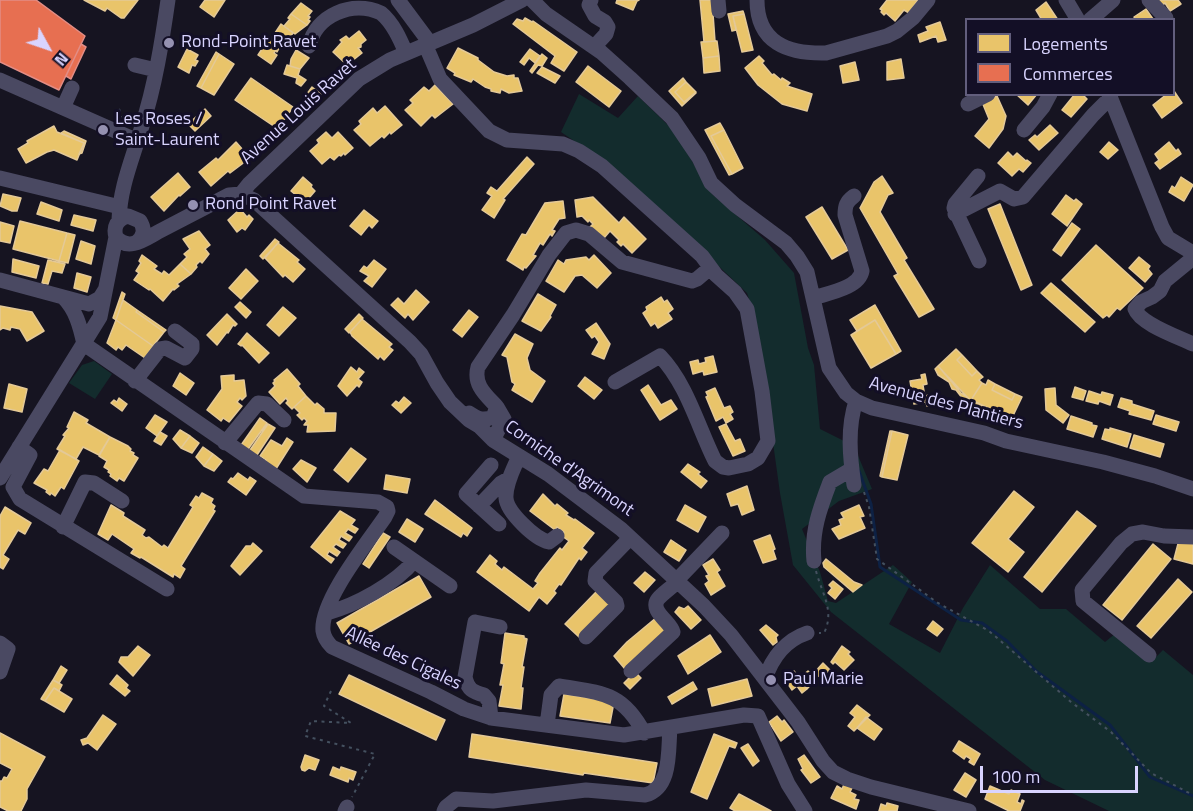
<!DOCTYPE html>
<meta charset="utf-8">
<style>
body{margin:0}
#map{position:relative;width:1193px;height:811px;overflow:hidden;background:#161421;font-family:"Titillium Web",sans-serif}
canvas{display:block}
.legend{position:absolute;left:965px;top:18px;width:210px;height:78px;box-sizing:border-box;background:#130f26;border:2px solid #625e7d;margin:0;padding:8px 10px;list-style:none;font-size:18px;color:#d9d4ff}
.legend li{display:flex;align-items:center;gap:12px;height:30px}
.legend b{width:30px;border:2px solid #625e7d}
.north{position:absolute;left:18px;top:18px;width:60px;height:60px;-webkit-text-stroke:4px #130f26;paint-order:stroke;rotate:130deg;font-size:16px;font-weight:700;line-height:24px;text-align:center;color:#d9d4ff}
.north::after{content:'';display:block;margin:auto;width:21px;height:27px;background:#d9d4ff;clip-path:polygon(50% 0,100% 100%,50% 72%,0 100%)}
.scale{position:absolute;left:980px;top:766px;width:158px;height:27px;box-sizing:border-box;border:3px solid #d9d4ff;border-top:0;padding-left:8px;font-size:18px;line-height:21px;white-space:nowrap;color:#d9d4ff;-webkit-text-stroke:4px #130f26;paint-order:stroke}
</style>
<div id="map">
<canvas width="1193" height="811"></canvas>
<ul class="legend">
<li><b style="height:16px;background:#e9c46a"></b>Logements</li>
<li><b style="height:16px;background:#e76f51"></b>Commerces</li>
</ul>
<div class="north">N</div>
<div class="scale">100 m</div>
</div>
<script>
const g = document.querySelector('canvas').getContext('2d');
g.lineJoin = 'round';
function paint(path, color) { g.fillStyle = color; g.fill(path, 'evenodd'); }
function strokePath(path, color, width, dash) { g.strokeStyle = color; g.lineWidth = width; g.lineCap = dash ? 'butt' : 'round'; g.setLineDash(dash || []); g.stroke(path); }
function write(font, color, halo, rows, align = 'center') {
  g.font = font + ' "Titillium Web",sans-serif'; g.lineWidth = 6; g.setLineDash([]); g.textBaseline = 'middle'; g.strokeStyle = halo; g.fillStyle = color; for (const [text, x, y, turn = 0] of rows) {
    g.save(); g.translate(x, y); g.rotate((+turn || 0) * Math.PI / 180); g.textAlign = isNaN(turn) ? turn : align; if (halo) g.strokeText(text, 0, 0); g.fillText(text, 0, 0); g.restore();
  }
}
paint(new Path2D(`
 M579 94 618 118 638 96 673 130 712 194 765 240 794 273 808 348 814 365 820 429 854 446 872 489 839 501 802 529 820 572 828 601 836 603 893 565 912 582 889 624 940 653 963 608 990 565 1040 609H1066L1105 642 1116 633 1151 662 1163 650 1193 675V811H1109L1045 780 831 612 793 565 780 493 756 321 747 293 648 199 605 162 561 132Z
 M94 361 112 374 95 399 69 383 82 365Z`), '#132c2d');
const homes = new Path2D(`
 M84 0H138L124 18H121L107 8 105 11Z
 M205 0H225L214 17 200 7Z
 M617 0H639L637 1 633 10 616 3Z
 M700 0H712L715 41 704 42Z
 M887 0H918L909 13 904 10 895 21 886 13 884 15 881 12 882 10 880 9Z
 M1154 0H1178L1181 4 1170 11 1165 3 1163 5Z
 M1046 2 1058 20H1042L1036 10Z
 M301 3 312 11 308 16 310 17 308 20 310 21 307 25 291 14Z
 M1146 9 1153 19 1136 20 1134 17Z
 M743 11 744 14 733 16 736 30 732 31 728 14Z
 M291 14 307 25 295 34 284 26 290 19 288 18Z
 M744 14 753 50 742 52 733 16Z
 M525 18 532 22 533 21 577 52 564 71 551 63 555 56 513 24 517 19 523 21Z
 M940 22 946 40 938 42 936 36 920 42 918 35 928 31 926 27Z
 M281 24 293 33 287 41 285 39 282 43 273 36Z
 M359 31 366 40 361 44V47L358 48 362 53 347 65 333 52 342 42 340 40 346 36 349 39Z
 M273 36 282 43 277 52 276 50 274 53 277 55 271 64 258 55 268 40Z
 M717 41 719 56 703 58 701 42Z
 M458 48 478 58V60L494 72 507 76 514 75V78H518L522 91 509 93 501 89 500 93 491 91V89L485 87 473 79 471 82 454 75 455 73 447 68Z
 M187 49 198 55 195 60 198 61 195 66 192 65 189 73 178 67Z
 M530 49 540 56 535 63 529 58 524 65 520 62Z
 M296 50 309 58 300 69 290 66 291 59Z
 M216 52 219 54 201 88 197 86Z
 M219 54 234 64 214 95 201 88Z
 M542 54 547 58 542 66 538 65 532 73 530 71Z
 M719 56 720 71 704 73 703 58Z
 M759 56 764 61 762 63 772 75 774 74 781 80 782 78 790 83 787 86 812 94 807 111 782 104 758 85 745 68Z
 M901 59 904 78 887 80V62Z
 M855 62 859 80 843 83 840 66Z
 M287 65 300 69 298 75 306 80 301 86 296 83 297 78 284 74Z
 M588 66 621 91 609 107 576 82Z
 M542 67 560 76 555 83 537 73Z
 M251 78 293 107 278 129 235 100Z
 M683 78 686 82 675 92 684 102 696 93 682 106 669 91Z
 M686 82 696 92 684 102 675 92Z
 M435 85 453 104 435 118 432 115 421 126 405 110 413 103 410 100 424 87 429 91Z
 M312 87 321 94 313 104 304 98Z
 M1174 91 1182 103 1162 118 1153 105 1167 94H1174Z
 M1016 94H1037L1028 105Z
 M1075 94H1082L1087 99 1071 117 1062 110Z
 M997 96 1006 116 1003 129 989 148 975 136 989 119 982 102Z
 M385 106 402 125 391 134 390 132 384 138 382 136 370 146 354 130 361 124 359 121 373 108 377 113Z
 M205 109 211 116 195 131 188 124Z
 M720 123 724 130 711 136 732 174 729 175 705 130Z
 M1050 125 1058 133 1039 150 1029 140 1035 135 1037 137Z
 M54 126 57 132 84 143 77 160 54 150 47 152 26 163 18 149 28 143 27 141Z
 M724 130 743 168 732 174 711 136Z
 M64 131 86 141 82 153 79 154 84 143 61 133Z
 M326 132 332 138 338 132 353 148 345 155 344 153 341 156 339 155 334 160 330 157 322 164 310 151 319 143 317 140Z
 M236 142 250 158 230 173 228 171 211 186 199 172 216 158 218 160Z
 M1109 142 1118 150 1108 159 1100 152Z
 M1169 142 1176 151 1178 149 1181 154 1160 169 1155 163 1159 160 1155 154Z
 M1008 152 1013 157 1017 153 1026 161 1027 160 1031 163 1023 172 1019 169 1012 176 998 163Z
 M527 157 534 164 503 199 505 200 494 218 482 210 492 196 487 193 491 187 497 191Z
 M178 173 190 187 180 196 179 195 164 211 151 197Z
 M882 176 893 193 888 195 880 212 907 258 904 260 934 309 919 317 894 276 898 274 860 208 874 182Z
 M303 177 312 185 311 187 315 191 303 205 295 198 297 196 291 191Z
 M1181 177 1193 185 1184 201 1169 192 1172 186 1175 188Z
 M3 194 21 198 17 211H12L0 206Z
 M1066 195 1074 201 1076 199 1082 204 1067 226 1052 214Z
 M593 197 619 223 624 217 646 239 632 253 623 244 621 246 617 242 619 240 610 231 604 238 590 227 593 224 589 220 588 222 582 216 577 217 575 200Z
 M563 201 565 218 559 219 552 230 555 231 552 236 550 234 543 245 540 243 533 255 536 256 526 268 524 267 523 270 507 260 522 234 526 235 545 203Z
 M41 202 62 210 59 221 37 214Z
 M1000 204 1032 285 1021 290 988 209Z
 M822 207 848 250 832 259 806 217Z
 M240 209 247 217 249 215 253 219 245 230 242 228 237 232 228 220Z
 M364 210 378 221 372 228 369 225 361 235 350 226Z
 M74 215 96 220 93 231 71 225Z
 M20 221 67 233 59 261 13 249Z
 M0 222 14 226 10 243 0 241Z
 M1072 223 1080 229 1061 256 1053 250Z
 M199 231 210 245 205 249 209 254 202 263 200 261 196 265 197 267 191 274 180 264 187 257 184 254 190 249 183 239Z
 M67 233 75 235 68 263 59 261Z
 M275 239 279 242 263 259 260 256Z
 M81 241 95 246 91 264 76 259Z
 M278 243 299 260 297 262 305 269 293 282 285 275 283 277 265 258Z
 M1096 245 1143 288 1120 310 1117 308 1109 317 1107 315 1103 318 1062 280Z
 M142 255 157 266 154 269 162 274 164 271 169 275 180 264 191 274 177 284 179 286 174 290 173 289 163 301 150 289 149 290 134 280 139 273 136 271 141 263 139 261Z
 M594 255 611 273 597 288 582 275 575 276 564 292 546 281 558 260 564 264 566 260 586 257 589 260Z
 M1139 257 1150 266 1148 269 1152 274 1145 282 1129 268Z
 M13 259 39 266 36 278 12 272Z
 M48 260 65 264 62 273 52 271 48 284 42 283Z
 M374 260 386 269 372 287 364 281 369 276 360 271 364 266 367 268Z
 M246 269 258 281 241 299 229 288Z
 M77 273 91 277 87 292 74 288Z
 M1051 283 1095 322 1085 332 1041 293Z
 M416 290 429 302 413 320 408 314 405 318 391 305 398 298 404 304Z
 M122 292 125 294 116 320 113 318Z
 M538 294 556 305 550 316 551 317 541 331 522 321Z
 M661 297 664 302 667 300 673 309 668 313 672 319 658 328 655 323 651 326 643 313 647 310 646 307Z
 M123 300 137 310 136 312 164 332 153 346 116 320Z
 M240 302 251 312 246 318 235 307Z
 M875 305 901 351 896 354 875 320 857 331 850 320Z
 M0 306 32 312 44 331 27 341 20 329 11 327 10 330 3 328 0 330Z
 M283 307 296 318 279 336 267 325Z
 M137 310 166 330 164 332 136 312Z
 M469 310 478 317 462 337 453 330Z
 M227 314 237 324 235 326 233 325 228 333 227 332 217 345 207 335Z
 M359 314 363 318 349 333 345 329Z
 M362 319 392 344 389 347 393 350 384 360 380 356 378 359 352 336 350 332Z
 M116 320 153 346 145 358 126 345 122 350 118 347 116 350 107 343Z
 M875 320 896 354 871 368 851 335Z
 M596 323 610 344 604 359 592 354 599 342 595 336 592 338 586 330Z
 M247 333 269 353 259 363 242 345 241 346 238 344Z
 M515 334 533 344 527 358 530 370 545 381 532 402 512 390 515 384 512 382 507 357 502 355Z
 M956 349 962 355 957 360 972 376 977 371 983 377 979 380 982 383 971 400 961 393 938 366Z
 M962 355 977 371 972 376 957 360Z
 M713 356 717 372 704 375 703 371 693 374 690 362 698 360 699 364 706 362 705 358Z
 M938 366 969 399 1001 414 1007 420H1011L1010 422 1005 423 1002 419H997L992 415 982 412 976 407 965 404 966 403 956 390 952 389 949 382 938 375 935 369Z
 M351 367 357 372 359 368 364 372 358 379 362 382 359 387 357 385 347 396 338 386Z
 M287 369 300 384 298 386 306 396 292 409 286 403 288 401 286 398 280 404 269 392 275 386 273 383 275 381 274 380Z
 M180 373 194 383 186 395 173 386Z
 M925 374 927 384 923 385 924 391 912 393 910 381 922 379 921 375Z
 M234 375V381L244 380 246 396 242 400 240 398 237 402 242 406 229 422 223 418 221 421 207 410 222 389 221 376Z
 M585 377 602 390 594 399 578 386Z
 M988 380 995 384 992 390 1012 400 1015 394 1022 397 1011 420H1007L1001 414 971 400 982 383 986 385Z
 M9 384 27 389 22 412 4 408Z
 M995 384 1015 394 1012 400 992 390Z
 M648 385 661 405 671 400 677 409 660 420 641 390Z
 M1075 387 1086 391 1083 400 1072 397Z
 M715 388 724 408 730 406 733 412 730 414 733 419 726 423 723 417 716 421 706 397 708 396 706 392Z
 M1055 388 1056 405 1069 415 1063 423 1046 410 1045 389Z
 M924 391 925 396 929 395 931 405 927 406 926 402 914 404 912 393Z
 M1089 391 1101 395 1102 392 1113 395 1110 405 1099 401 1098 404 1086 401Z
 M306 396 315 405 317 403 324 409V413H336L335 431 307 432 308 425H304L307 421 304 418 302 420 297 415 300 413 294 407 292 409Z
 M404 397 411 403 401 413 392 405 396 401 399 403Z
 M119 398 127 404 122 411 111 403 114 400 117 402Z
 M1121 398 1132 401V404L1154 411 1151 420 1129 414 1130 411 1118 407Z
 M74 412 88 420 86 423 110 437 99 455 83 447 76 459 57 449 65 436 63 435 69 428 67 427Z
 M155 415 167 422 157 436 146 428Z
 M1156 415 1179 422 1176 431 1153 424Z
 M1071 416 1092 423V425L1097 426 1093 437 1067 429Z
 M260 418 267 423 246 452 239 448Z
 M268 424 275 428 255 458 248 453Z
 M726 424 735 441 740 439 745 451 733 456 719 427Z
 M1110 428 1131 434 1127 447 1102 439 1105 429 1110 430Z
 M180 430 190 436 181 448 173 439Z
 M890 431H892L882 477 880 476Z
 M892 431 908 435 897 480 882 477Z
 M160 432 167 436 161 445 154 441Z
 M1134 435 1164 444 1160 457 1130 448Z
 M190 436 199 443 192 453 181 448Z
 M110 437 128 446 131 449 130 451 134 453 133 455 138 458 124 481 119 478 117 481 110 476 111 474 108 472 109 470 104 467 107 461 99 456Z
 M287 438 293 442 274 472 263 464 266 460 260 456 271 440 282 446Z
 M203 447 213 454 204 466 196 457Z
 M351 448 366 459 348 482 334 470Z
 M60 450 79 461 64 489 61 487 55 496 51 493 50 495 46 492 47 490 34 483 44 469 48 471Z
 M213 454 222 461 214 471 204 466Z
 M301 460 316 468 307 482 293 469Z
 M688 464 700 472 698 474 707 481 701 488 681 472Z
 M238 473 248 480 250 477 256 481 246 495 228 482 231 478 233 479Z
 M386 475 410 479 407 493 384 489Z
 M747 486 754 510 742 515 738 504 731 506 727 494Z
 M1014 491 1034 507 1008 539 1024 552 1008 572 972 543Z
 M202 493 213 499 211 503 215 506 213 510 215 511 181 566 185 569 180 578 174 574 173 577 141 557 140 558 131 553 134 549 112 534 108 540 98 534 111 505 124 513 123 516 145 530 142 535 146 538 149 537 162 547 164 545 168 548 193 507 190 505 196 496 199 498Z
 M543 494 555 506 557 504 568 513 566 515 574 520 575 519 594 533 582 548 587 552 581 560 579 558 561 585 559 584 554 591 556 593 547 604 539 597 529 611 477 572 490 555 497 561 495 564 502 570 504 567 533 589 538 583 535 581 540 573 560 548 562 550 569 541 562 536 564 532 561 530 557 527 555 530 530 511Z
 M435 500 472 528 467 536 463 533 461 537 425 514Z
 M685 505 706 517 698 532 677 520Z
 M859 505 864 516 860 517 865 528 839 539 832 529 841 525 839 520 844 518 841 513Z
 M5 507 31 523 25 534 18 530 3 555 9 559 3 569 0 567V516Z
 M340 511 355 520 351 525 358 529 355 533 348 529 345 533 352 537 349 541 341 536 339 540 346 544 343 548 336 544 333 547 340 552 337 556 329 551 327 555 334 559 331 563 311 547Z
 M1077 511 1096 526 1042 592 1024 577Z
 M407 519 423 529 415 542 399 532Z
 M383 533 390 537 369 568 363 564Z
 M770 535 775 549 773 550 776 559 763 563 754 541Z
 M671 540 686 550 679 561 664 552Z
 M1179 540 1193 544V564L1174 559Z
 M253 543 262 551 240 575 231 566 246 546H251Z
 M1153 544 1171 559 1122 620 1103 605Z
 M713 559 720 570 717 572 725 586 711 595 705 584 709 581 706 576 709 575 703 565Z
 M826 559 854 582 862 585 853 592 824 567 823 563Z
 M645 572 655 580 644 592 634 583Z
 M419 576 431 597 349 644 337 623Z
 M1178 579 1192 592 1151 638 1137 626Z
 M833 581 843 589 835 599 828 593 832 588 829 585Z
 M596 592 610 604 579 637 565 624Z
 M688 606 701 620 691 629 675 612 679 607 684 609Z
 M657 617 668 629 625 669 614 656 627 642Z
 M933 621 943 629 937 636 927 629Z
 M766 625 778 635 776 637 777 642 773 645 760 630Z
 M505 633 524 636V638L527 639 522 667H524L521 688H523L521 709 499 706 503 685H500L504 664 501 663Z
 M710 635 721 652 688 674 678 656Z
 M138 646 150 655 133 676 119 662 121 657H128Z
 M842 646 850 652 848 654 854 660 844 670 835 662 833 664 831 662Z
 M823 663 830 670 827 672 833 678 836 676 837 677 830 684 814 673Z
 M61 666 67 670 59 683 53 680Z
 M794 671 807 689 802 693 797 686 792 690 784 678Z
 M808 671 815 680 807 689 799 678Z
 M635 672 641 678 630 689 624 683Z
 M117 675 128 685 126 688 130 691 125 696 110 684Z
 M349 675 445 720 436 740 339 694Z
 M747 679 752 696 712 706 708 689Z
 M53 680 62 685 59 691 54 688 45 701 41 699Z
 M693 682 697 689 672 704 668 697Z
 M54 688 72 699 64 712 45 701Z
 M564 694 614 702 610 723 560 716Z
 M857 705 870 715 854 731 848 726 855 717 850 713Z
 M103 715 116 724 97 750 88 743 83 745 81 740 87 738Z
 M777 716 782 722 784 720 793 732 781 741 769 722Z
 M866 717 882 729 874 740 857 728Z
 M0 733 45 757 27 789V799L21 811H8L0 807V781H2L4 777 7 778 12 769 0 763Z
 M472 734 657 763 653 783 584 773 583 775 469 757Z
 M714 734 737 743 735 748 729 746 707 799 691 792Z
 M959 741 980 754 974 765 969 762 971 759 966 756 964 759 953 751Z
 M748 744 759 761 753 766 741 748Z
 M305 755 319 760 315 770 309 768 305 771 302 770 301 767Z
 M804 755 820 777 811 783 801 770 803 769 798 759Z
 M333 767 340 770 341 767 356 772 353 780 349 778 348 782 330 775Z
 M965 773 976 780 966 797 954 790Z
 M845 782 853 786 850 792 856 795 854 799 859 800 856 809 831 798 837 786 842 789Z
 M990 786 1009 794 1011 790 1020 794 1017 802 1021 804 1022 800 1024 801 1020 811H1009L985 799Z
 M739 794 771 811H735L730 808Z
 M887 803 898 806 897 811H879L881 804 886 806Z`);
paint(homes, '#e9c46a');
strokePath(homes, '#e4c997', 1.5);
const shops = new Path2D(`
 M0 0H36L85 36 59 90 0 62Z
 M81 44 86 47 71 79 66 76Z`);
paint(shops, '#e76f51');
strokePath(shops, '#e38d85', 1.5);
strokePath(new Path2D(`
 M859 471 871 504 880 567 961 620 982 623 1007 641 1036 671 1110 725 1150 777 1193 796`), '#0d2144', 3);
strokePath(new Path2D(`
 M119 109 124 120
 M864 492 869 507 877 559 938 603 989 631 1071 702 1111 732 1151 773 1193 795
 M816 571C822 594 835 611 824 633H819
 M331 691 324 706 351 723 311 721 305 736 375 754 352 797`), '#44505f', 2, [3, 4.5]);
strokePath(new Path2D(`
 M398 0 430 43
 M532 0 546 14 601 52 630 78 672 118 699 158 711 183 735 205 786 243 797 256 807 272 829 368 846 393 856 401 872 408 984 433 1006 441 1103 462 1155 476 1193 489
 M591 0 589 5 595 16 605 22 608 27 606 34 594 47
 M718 0 719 11
 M757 0C757 43 788 54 826 53L887 36 897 31 913 18 928 0
 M1066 0 1078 20
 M1149 0 1166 18
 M1090 20 1113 0
 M425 44 440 79 489 131 507 140 563 144 579 151 602 166 702 256 716 275 735 292 747 309 762 391 768 441 758 458 748 464 729 468 723 467 715 461C698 427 687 384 660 356L615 382
 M309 46C316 15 352 0 381 13 393 23 400 39 406 53
 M135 65 156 70
 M0 80 138 141
 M1109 94 1162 227 1168 238 1193 253
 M968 104 988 94
 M63 108 72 88
 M1024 130 1043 107 1050 94
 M978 176 955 204 954 208 979 261
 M0 178 120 207
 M241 194 249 184 359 79 390 60 473 25 522 0
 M955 214 1000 191 1014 199 1023 197 1093 115 1105 103 1111 101
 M119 220C120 186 133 158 142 126 155 86 162 42 168 0
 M137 242C144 236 145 229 140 221L128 216C117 219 113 227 116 237 128 252 145 239 158 232L229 195 241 194 254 200 410 342 421 354 437 383 450 402 469 420 479 426 493 440 548 474 621 529 704 606 731 635 798 722 823 761 833 772 847 779 871 787 969 811
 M1193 258 1165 281 1160 291 1152 297 1141 302 1135 309C1140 324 1179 337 1193 344
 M0 280 89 304 100 298 105 290
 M63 297C76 310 80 326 84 344
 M813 298C828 293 859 288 862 271L845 215C845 206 846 202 854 196
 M84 344 304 496 378 502 387 507 388 511 385 517C368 542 320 601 323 631 324 638 327 642 332 647L431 692 464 709 491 718 624 735 744 715 758 716
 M135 381 160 349 166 348 185 358 192 349V344L175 331
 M469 413C478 419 483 421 493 417L497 407C486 395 473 385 478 367L513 315 549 255 566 233 576 230 589 234 622 262 692 281 697 279 710 268
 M493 440 504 419 497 407
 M225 443 258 403 267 404 284 420
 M19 447 30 455 13 487 20 499 167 589
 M519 456C514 468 505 484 506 498 507 512 535 539 549 542L557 536
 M491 465 466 494 499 524
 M0 478 100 317 116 237
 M854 485C850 458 847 428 856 401
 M479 506 501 483 510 478
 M63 527 85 482 94 483 122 501
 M394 547 450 586
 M814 561C811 532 820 508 830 482L852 469
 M676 581 722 533
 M327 613C356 605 395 584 414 561
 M586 637 617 606 616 602 595 581 596 573 630 538
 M0 643 8 649 0 672
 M1149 655 1083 601 1082 590 1121 543 1132 534 1143 532 1164 536 1193 537
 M631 671 673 632C671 622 649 611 658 599 663 593 671 588 677 582
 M765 679C772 658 786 640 807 633
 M758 716 788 784 805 811
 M491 718 489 701 484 695C473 692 468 690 465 677L475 622 500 627
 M547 725 551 695 559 686C600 693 622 691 644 733
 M345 811 347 807
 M444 811 446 807 456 799 493 801 586 790 645 795C672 788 668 750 670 728`), '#4a4962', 15);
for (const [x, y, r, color] of [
 [169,43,6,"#9591b1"],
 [103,130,6,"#9591b1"],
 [193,205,6,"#9591b1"],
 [771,680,6,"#9591b1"]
]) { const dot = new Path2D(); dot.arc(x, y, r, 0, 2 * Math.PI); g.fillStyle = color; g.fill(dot); strokePath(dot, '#130f26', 2); }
write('18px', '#d9d4ff', '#130f26', [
 ["Rond-Point Ravet",181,43],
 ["Les Roses /",115,120],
 ["Saint-Laurent",115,141],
 ["Rond Point Ravet",205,205],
 ["Paul Marie",783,680]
], 'left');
write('18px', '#d9d4ff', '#130f26', [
 ["Avenue Louis Ravet",299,112,-42],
 ["Avenue des Plantiers",946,404,15],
 ["Corniche d'Agrimont",569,469,35],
 ["Allée des Cigales",403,659,25]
]);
</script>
